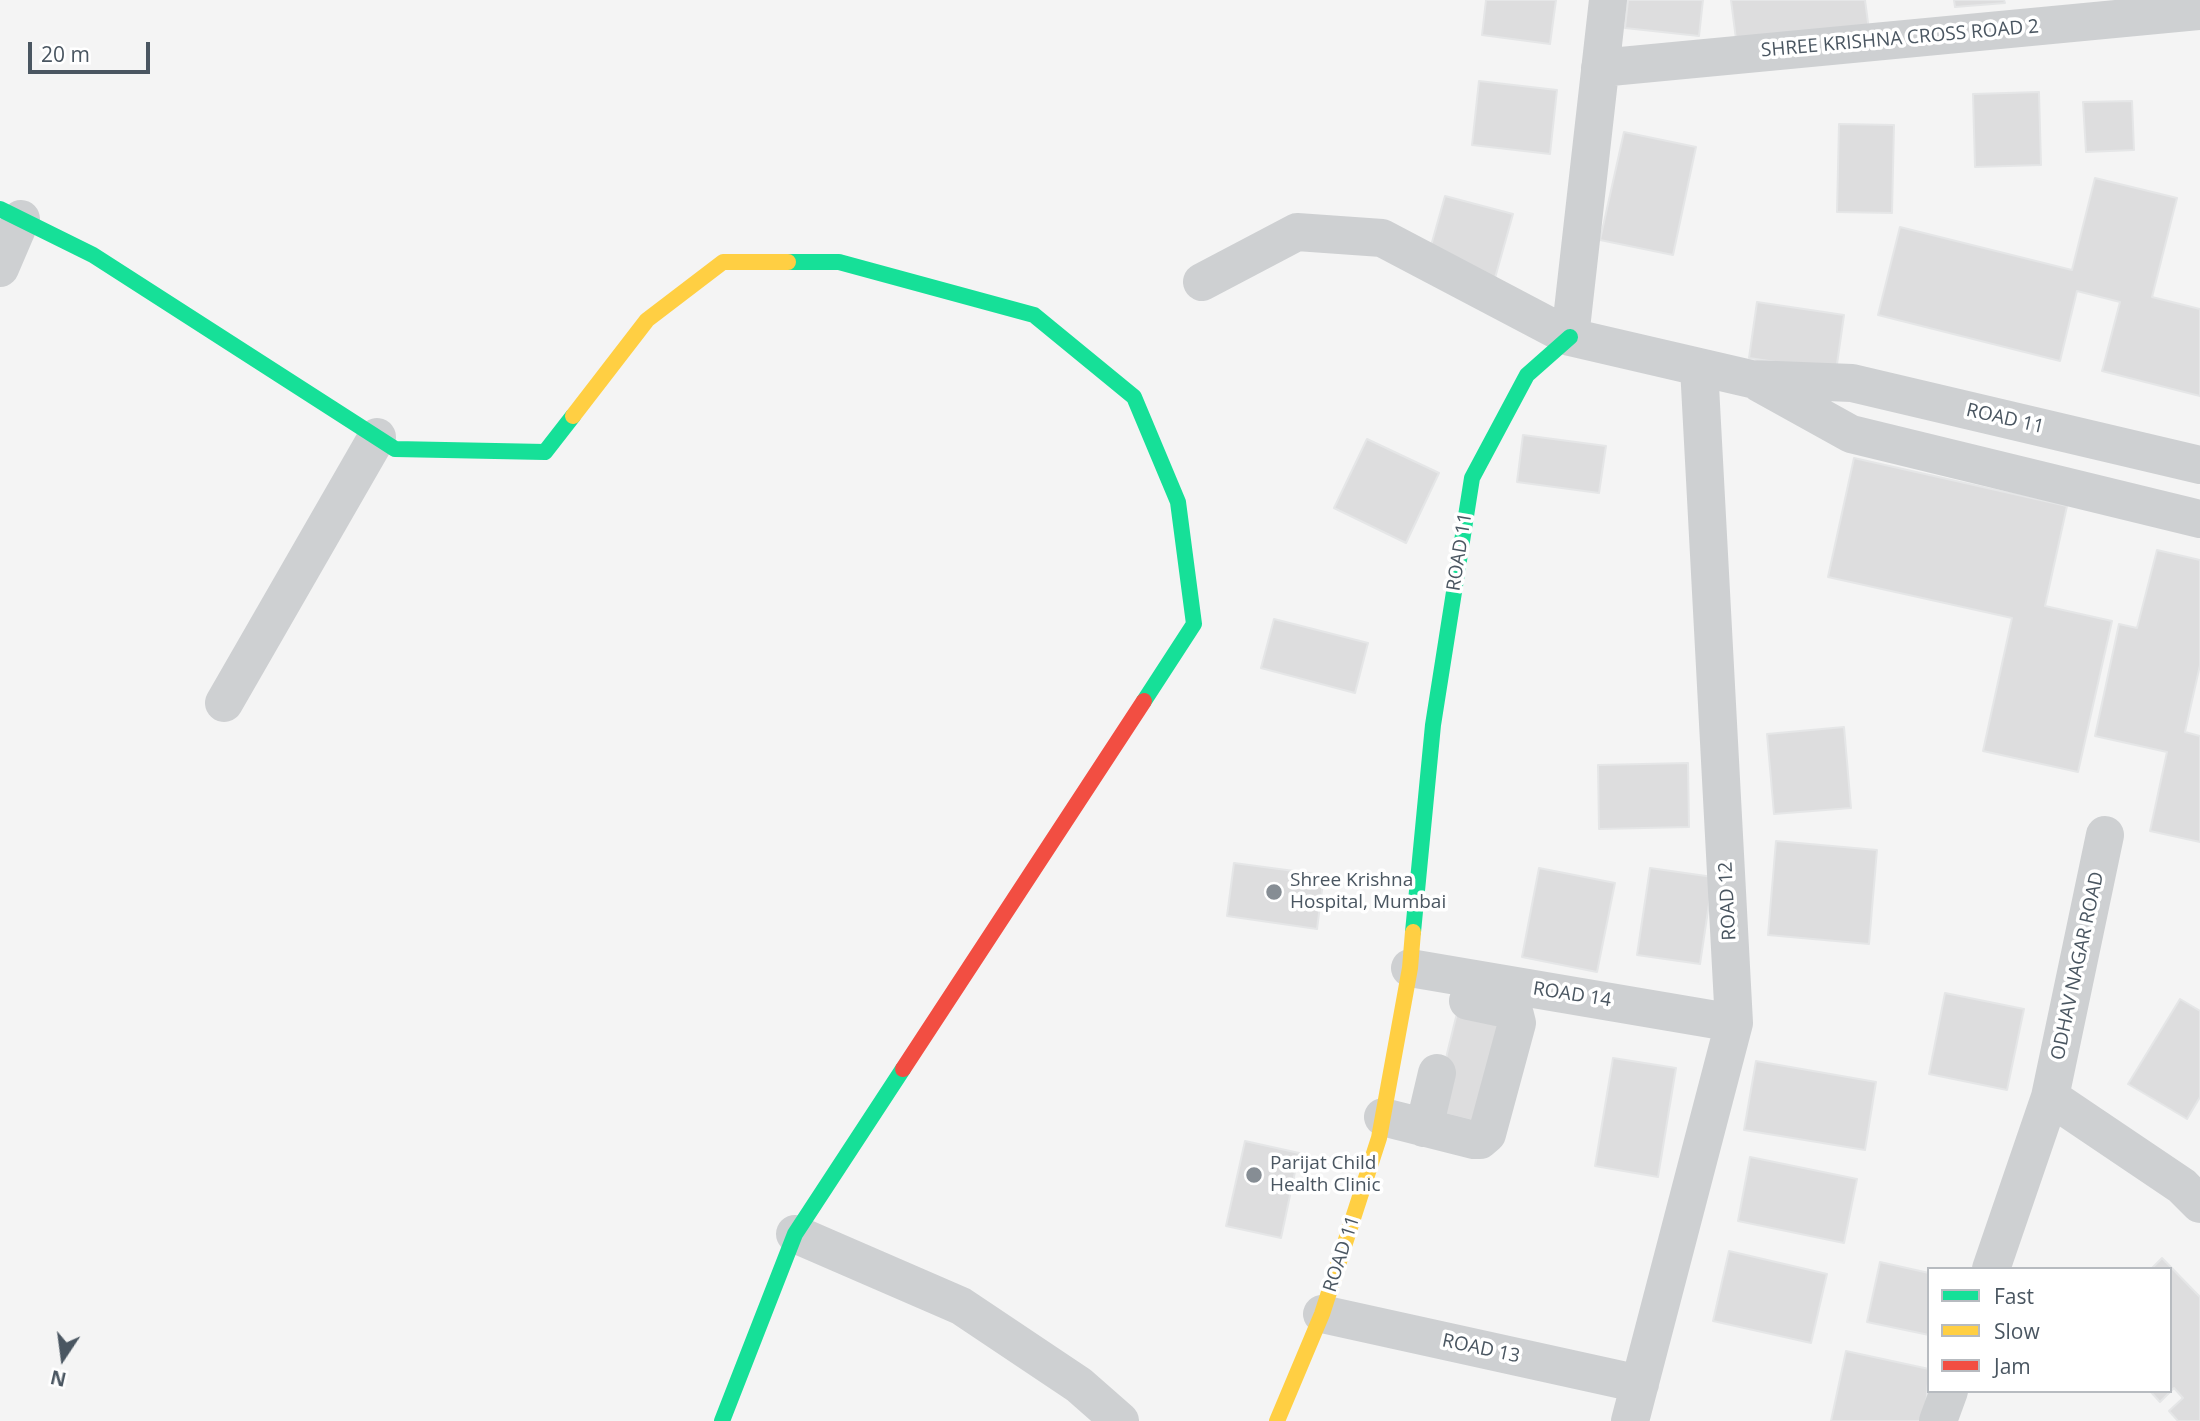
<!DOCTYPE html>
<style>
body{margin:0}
#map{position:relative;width:2200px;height:1421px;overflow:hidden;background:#f4f4f4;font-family:"Open Sans",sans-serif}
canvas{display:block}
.legend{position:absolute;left:1927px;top:1267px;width:245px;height:126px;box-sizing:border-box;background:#fff;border:2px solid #b7bbc0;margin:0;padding:9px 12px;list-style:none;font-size:21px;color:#4a5661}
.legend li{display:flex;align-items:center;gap:14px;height:35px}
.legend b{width:35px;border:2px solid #b7bbc0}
.north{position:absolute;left:28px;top:1323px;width:70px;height:70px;-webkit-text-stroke:5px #fff;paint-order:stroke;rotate:193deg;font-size:19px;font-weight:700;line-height:28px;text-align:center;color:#4a5661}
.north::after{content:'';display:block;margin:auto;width:24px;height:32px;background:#4a5661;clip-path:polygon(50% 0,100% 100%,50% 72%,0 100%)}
.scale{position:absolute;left:28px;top:42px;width:122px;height:32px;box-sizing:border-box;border:4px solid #4a5661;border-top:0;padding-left:9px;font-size:21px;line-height:24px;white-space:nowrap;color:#4a5661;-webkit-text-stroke:5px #fff;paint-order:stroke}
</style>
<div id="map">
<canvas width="2200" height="1421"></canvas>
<ul class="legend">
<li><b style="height:9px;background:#16e098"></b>Fast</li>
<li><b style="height:9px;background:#ffcf43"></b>Slow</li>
<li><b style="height:9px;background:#f24e42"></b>Jam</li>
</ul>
<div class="north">N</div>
<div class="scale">20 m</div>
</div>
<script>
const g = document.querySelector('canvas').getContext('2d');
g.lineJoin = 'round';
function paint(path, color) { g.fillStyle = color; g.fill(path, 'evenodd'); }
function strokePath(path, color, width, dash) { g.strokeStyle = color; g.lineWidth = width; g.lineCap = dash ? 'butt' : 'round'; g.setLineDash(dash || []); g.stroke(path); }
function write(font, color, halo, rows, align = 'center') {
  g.font = font + ' "Open Sans",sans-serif'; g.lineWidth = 7; g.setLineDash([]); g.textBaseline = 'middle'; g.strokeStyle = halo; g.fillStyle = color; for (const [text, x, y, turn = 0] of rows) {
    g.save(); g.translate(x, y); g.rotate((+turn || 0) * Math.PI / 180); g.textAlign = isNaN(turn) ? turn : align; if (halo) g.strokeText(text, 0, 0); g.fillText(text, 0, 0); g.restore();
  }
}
const building = new Path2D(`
 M1486 0H1556L1550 44 1482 35Z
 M1628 0H1703L1699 36 1625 28Z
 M1731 0H1865L1869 30 1737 47Z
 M1954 0H2004L2005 3 1955 7Z
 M1479 81 1557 90 1550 154 1472 145Z
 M2039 92 2041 165 1975 167 1973 94Z
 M2132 101 2134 150 2086 152 2083 102Z
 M1839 124 1894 125 1892 213 1837 212Z
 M1624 132 1696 147 1673 255 1600 240Z
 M2095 178 2177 198 2152 297 2200 309V396L2102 371 2120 302 2077 291 2060 361 1878 315 1900 227 2072 270Z
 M1445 196 1513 214 1495 278 1427 260Z
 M1757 302 1844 315 1836 371 1749 358Z
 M1523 435 1606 446 1599 493 1517 482Z
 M1367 439 1439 473 1406 543 1334 508Z
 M1854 458 2067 506 2045 606 2112 621 2078 772 1983 751 2012 618 1828 577Z
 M2157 550 2200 560V665L2185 732 2200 736V842L2150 831 2167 752 2095 736 2119 624 2137 628Z
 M1274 619 1368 643 1355 693 1261 668Z
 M1844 727 1851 808 1774 814 1767 734Z
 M1688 763 1689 827 1599 829 1598 765Z
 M1776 841 1877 850 1869 944 1768 935Z
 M1234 863 1324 875 1317 929 1227 916Z
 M1539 868 1615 883 1597 972 1522 957Z
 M1650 868 1713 877 1700 964 1637 955Z
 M1945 993 2024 1009 2007 1090 1929 1074Z
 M2180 999 2200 1011V1097L2187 1119 2128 1084Z
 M1458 1009 1512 1022 1485 1124 1433 1111Z
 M1613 1058 1676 1068 1658 1177 1595 1166Z
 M1756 1061 1876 1082 1865 1150 1744 1130Z
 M1245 1141 1299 1153 1281 1238 1226 1226Z
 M1750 1157 1857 1179 1844 1243 1738 1221Z
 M1729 1251 1827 1274 1811 1343 1713 1321Z
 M2162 1258 2200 1297V1421H2178L2169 1411 2183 1398 2174 1388 2160 1402 2150 1391H2170V1269H2151Z
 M1880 1262 1929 1273V1335L1867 1322Z
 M1846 1351 1929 1369 1925 1421H1831Z`);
paint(building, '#ddddde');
strokePath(building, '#e5e6e7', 2);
strokePath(new Path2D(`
 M1600 68 2200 11
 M0 268 21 219
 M1202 282 1297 232 1382 238 1570 337 1751 379 1852 383 2200 465
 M1570 337 1608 0
 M1759 383 1851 434 2200 519
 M224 703 377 437
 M1410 968 1734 1023
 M2050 1097 2182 1186 2200 1204
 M1383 1117 1474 1140H1480L1487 1134 1517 1023 1515 1015 1511 1010 1468 1001
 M1424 1128 1437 1073
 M795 1234 961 1306 1079 1385 1120 1421
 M1991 1269 2050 1097 2105 835
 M1322 1314 1640 1384
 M1630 1421 1734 1023 1699 367
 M1938 1421 1949 1391`), '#ced0d2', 38);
strokePath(new Path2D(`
 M0 209 93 255 395 449 545 452 573 416
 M788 262H839L1034 315 1134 397 1178 502 1194 624 1144 701
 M1413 932 1433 725 1472 478 1527 375 1570 337
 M722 1421 795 1234 903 1069`), '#16e098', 16);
strokePath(new Path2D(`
 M573 416 647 320 723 262H788
 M1277 1421 1322 1314 1379 1138 1410 968 1413 932`), '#ffcf43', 16);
strokePath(new Path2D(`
 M903 1069 1144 701`), '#f24e42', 16);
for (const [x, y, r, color] of [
 [1274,892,9,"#868d94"],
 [1254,1175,9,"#868d94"]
]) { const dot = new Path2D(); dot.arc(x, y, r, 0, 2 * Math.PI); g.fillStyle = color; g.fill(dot); strokePath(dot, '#fff', 2.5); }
write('19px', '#4a5661', '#fff', [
 ["SHREE KRISHNA CROSS ROAD 2",1900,39,-5],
 ["ROAD 11",2005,419,13],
 ["ROAD 11",1460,552,-81],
 ["ROAD 12",1728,901,-93],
 ["ODHAV NAGAR ROAD",2078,966,-78],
 ["ROAD 14",1572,995,9],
 ["ROAD 11",1342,1254,-72],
 ["ROAD 13",1481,1349,12]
]);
write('19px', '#4a5661', '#fff', [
 ["Shree Krishna",1290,881],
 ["Hospital, Mumbai",1290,903],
 ["Parijat Child",1270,1164],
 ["Health Clinic",1270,1186]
], 'left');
</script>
